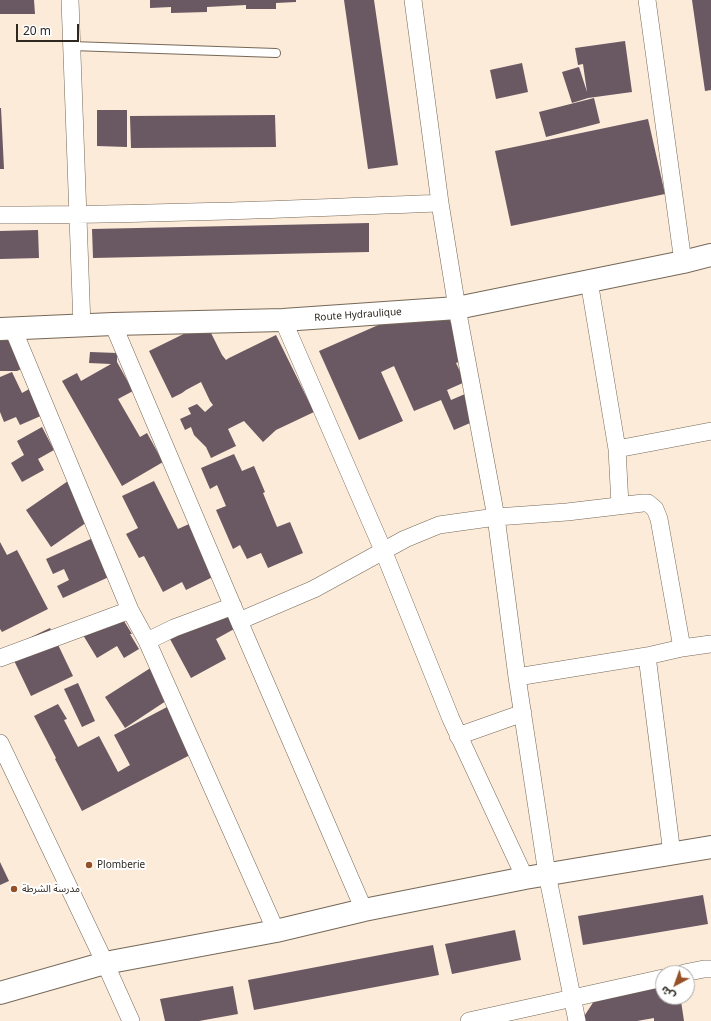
<!DOCTYPE html>
<meta charset="utf-8">
<style>
body{margin:0}
#map{position:relative;width:711px;height:1021px;overflow:hidden;background:#fbebd8;font-family:"Noto Sans","Noto Sans Arabic",sans-serif}
canvas{display:block}
.north{position:absolute;left:655px;top:965px;width:40px;height:40px;box-sizing:border-box;background:#fff;border:1px solid #aba9a6;border-radius:50%;rotate:221deg;font-size:11px;font-weight:700;line-height:16px;text-align:center;color:#2e2821}
.north::after{content:'';display:block;margin:auto;width:14px;height:18px;background:#965026;clip-path:polygon(50% 0,100% 100%,50% 72%,0 100%)}
.scale{position:absolute;left:16px;top:24px;width:63px;height:18px;box-sizing:border-box;border:2px solid #2e2821;border-top:0;padding-left:5px;font-size:12px;line-height:14px;white-space:nowrap;color:#2e2821;-webkit-text-stroke:3px #fff;paint-order:stroke}
</style>
<div id="map">
<canvas width="711" height="1021"></canvas>
<div class="north">ش</div>
<div class="scale">20 m</div>
</div>
<script>
const g = document.querySelector('canvas').getContext('2d');
g.lineJoin = 'round';
function paint(path, color) { g.fillStyle = color; g.fill(path, 'evenodd'); }
function strokePath(path, color, width, dash) { g.strokeStyle = color; g.lineWidth = width; g.lineCap = dash ? 'butt' : 'round'; g.setLineDash(dash || []); g.stroke(path); }
function write(font, color, halo, rows, align = 'center') {
  g.font = font + ' "Noto Sans","Noto Sans Arabic",sans-serif'; g.lineWidth = 4; g.setLineDash([]); g.textBaseline = 'middle'; g.strokeStyle = halo; g.fillStyle = color; for (const [text, x, y, turn = 0] of rows) {
    g.save(); g.translate(x, y); g.rotate((+turn || 0) * Math.PI / 180); g.textAlign = isNaN(turn) ? turn : align; if (halo) g.strokeText(text, 0, 0); g.fillText(text, 0, 0); g.restore();
  }
}
paint(new Path2D(`
 M0 0H34L35 14H0Z
 M150 0H296V2L276 3V9H246V5L207 7V12L171 13V7L150 8Z
 M344 0H374L398 165 368 169Z
 M692 0H711V90L705 91Z
 M625 41 632 92 588 98 572 103 562 72 579 67 587 92 583 64 578 65 575 48Z
 M522 63 528 92 496 99 490 70Z
 M594 98 600 123 546 137 539 112Z
 M0 108H1L4 169H0Z
 M97 110H127V147L97 146Z
 M275 115 276 147 131 148 130 116Z
 M648 119 665 194 511 226 495 151Z
 M369 223V252L93 258 92 229Z
 M38 230 39 258 0 259V231Z
 M440 298 467 359 456 363 465 382 447 390 451 400 465 394 477 420 454 430 441 400 414 411 394 366 381 372 403 421 359 440 319 351Z
 M206 323 222 355 226 360 229 358 276 335 314 412 276 430 263 442 244 421 228 429 236 446 211 458 206 447 194 435 191 427 185 430 180 419 191 414 188 408 197 404 205 412 213 405 210 401 201 382 186 390 182 393 172 398 149 351Z
 M0 340H17L28 366 17 371H0Z
 M90 352 117 353V362L133 391 118 399 140 437 147 433 163 462 122 486 62 381 77 373 81 381 111 364 89 363Z
 M12 372 22 393 31 388 43 415 20 425 16 417 4 422 0 412V377Z
 M42 427 54 450 38 459 44 470 22 482 11 463 24 455 17 441Z
 M234 454 242 471 254 466 265 492 263 493 277 527 290 522 303 553 268 568 261 553 247 559 240 545 233 549 216 510 226 506 217 485 210 489 201 468Z
 M68 481 93 518 51 547 26 510Z
 M154 481 178 529 189 524 215 576 186 590 182 582 163 592 144 556 139 558 126 534 138 528 122 496Z
 M93 538 111 576 63 598 57 586 69 580 64 569 53 574 46 559Z
 M0 542 7 555 17 550 48 609 2 632 0 629Z
 M116 608 132 634H130L139 649 124 658 117 646 97 658 83 635 74 640 68 629Z
 M225 608 236 628 216 639 226 659 191 678 170 639Z
 M50 628 73 676 31 696 8 648Z
 M152 667 172 697 125 728 105 697Z
 M78 683 95 721 82 727 64 689Z
 M58 704 67 719 64 720 78 747 99 736 118 772 130 765 114 735 167 707 192 754 82 811 55 759 56 758 34 716Z
 M0 862 9 881 0 885Z
 M703 895 708 924 583 945 578 916Z
 M515 930 521 960 452 974 445 944Z
 M433 945 439 975 254 1010 248 980Z
 M233 986 238 1014 199 1021H165L160 999Z
 M655 988 663 992V997H673L681 1001 684 1021H654V1018L637 1021H583V1018L596 998Z`), '#6a5863');
const lane = new Path2D(`
 M72 46 276 53`);
const street = new Path2D(`
 M70 0 82 326
 M413 0 440 203 457 308 496 517 517 677 547 874 577 1021
 M647 0 683 262
 M0 215C147 215 293 209 440 203
 M589 281 617 449 620 505
 M283 320 383 550 451 719 525 878
 M113 324 239 621 364 910
 M13 329 130 610 147 641 276 931
 M617 449 711 431
 M239 621 314 589 405 539 439 525 496 517 567 512 643 503H648L655 509 659 519 682 648 647 656 672 854
 M147 641 174 628 233 606
 M682 648 711 644
 M0 658 130 610
 M517 677 647 656
 M458 736 523 713
 M0 743 105 963 131 1021
 M684 973 704 969H711
 M469 1021 663 978`);
const secondary = new Path2D(`
 M0 329 113 324 283 320 457 308 683 262 711 255
 M0 993 105 963 276 931 364 910 525 878 711 847`);
strokePath(lane, '#766858', 10);
strokePath(street, '#766858', 18);
strokePath(secondary, '#766858', 24);
strokePath(lane, '#fff', 8);
strokePath(street, '#fff', 17);
strokePath(secondary, '#fff', 22);
for (const [x, y, r, color] of [
 [89,865,4,"#965026"],
 [14,889,4,"#965026"]
]) { const dot = new Path2D(); dot.arc(x, y, r, 0, 2 * Math.PI); g.fillStyle = color; g.fill(dot); strokePath(dot, '#fff', 1.5); }
write('10px', '#2e2821', '#fff', [
 ["Route Hydraulique",358,315,-4]
]);
write('10px', '#2e2821', '#fff', [
 ["Plomberie",97,865],
 ["مدرسة الشرطة",22,889]
], 'left');
</script>
